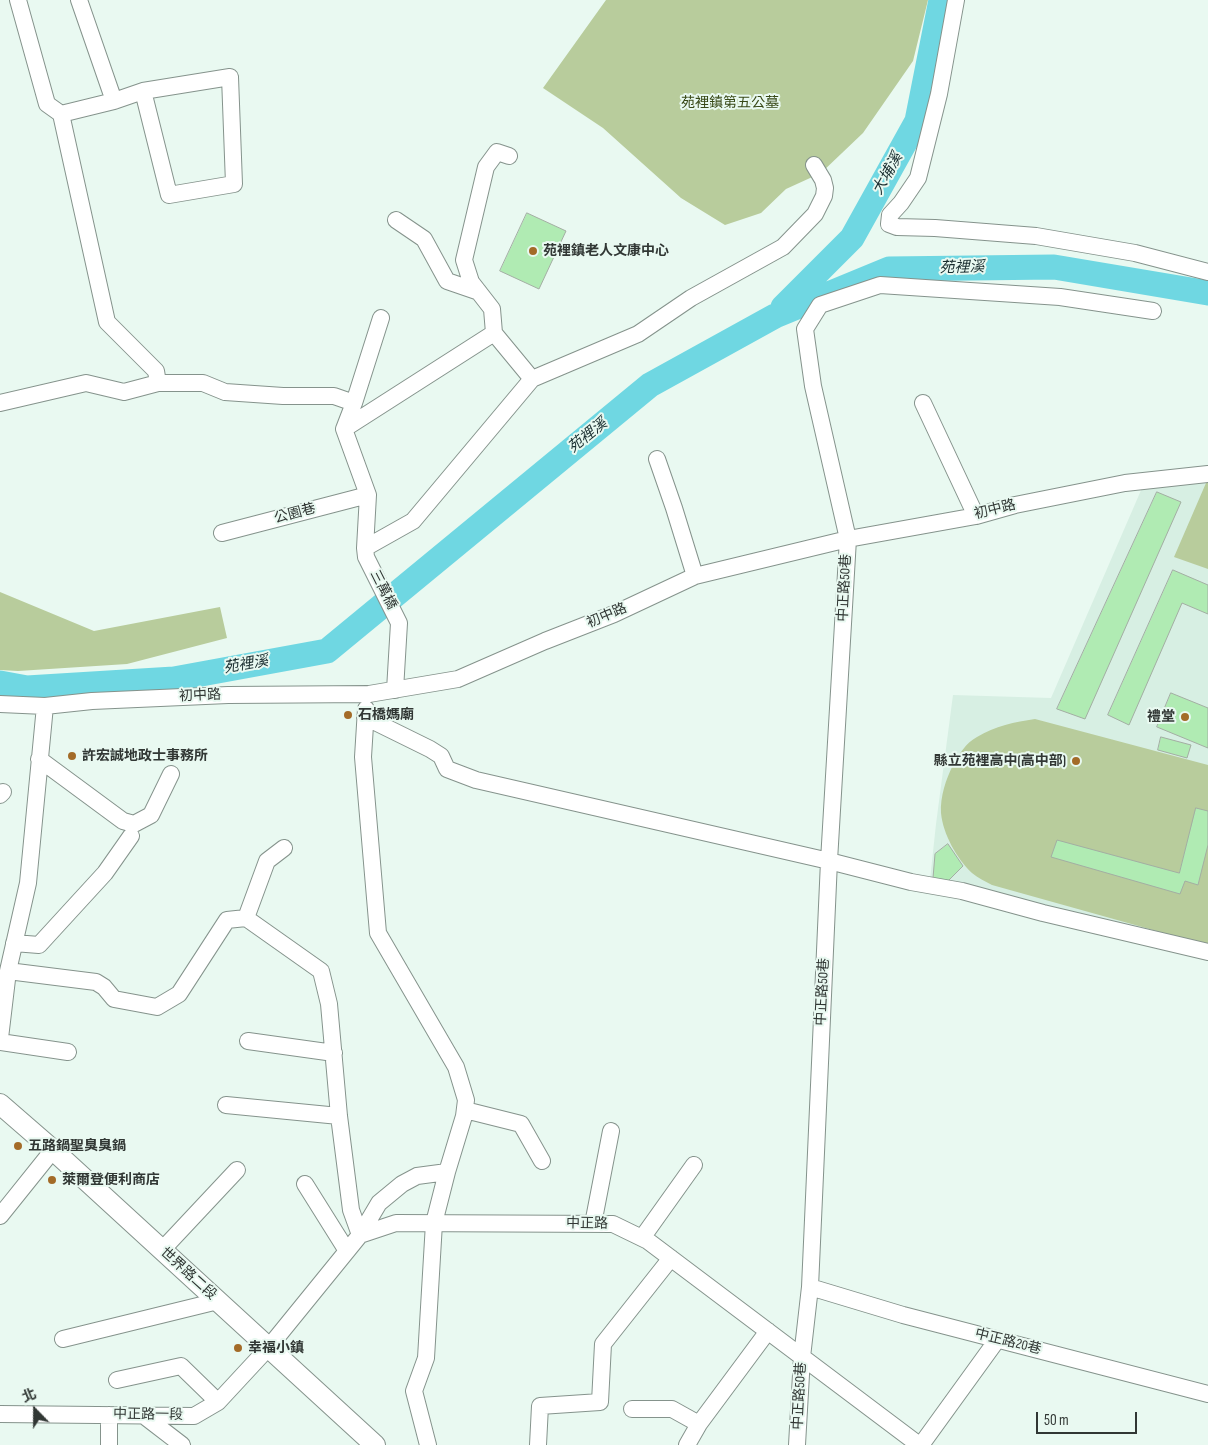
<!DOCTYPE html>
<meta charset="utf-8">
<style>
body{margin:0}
#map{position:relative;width:1208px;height:1445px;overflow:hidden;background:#e9f9f1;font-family:"Sofia Sans Condensed","Noto Sans TC",sans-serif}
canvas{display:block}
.north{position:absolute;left:10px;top:1385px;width:50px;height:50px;-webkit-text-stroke:4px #e9f9f1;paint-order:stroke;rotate:338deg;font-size:14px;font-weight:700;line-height:20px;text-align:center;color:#313734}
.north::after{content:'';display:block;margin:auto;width:18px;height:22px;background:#313734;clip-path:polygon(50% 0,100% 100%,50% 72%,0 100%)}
.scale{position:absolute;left:1036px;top:1412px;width:101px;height:22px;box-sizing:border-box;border:2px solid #313734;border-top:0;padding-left:6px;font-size:15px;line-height:18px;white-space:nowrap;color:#313734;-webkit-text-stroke:4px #e9f9f1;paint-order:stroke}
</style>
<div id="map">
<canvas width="1208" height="1445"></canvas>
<div class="north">北</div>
<div class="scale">50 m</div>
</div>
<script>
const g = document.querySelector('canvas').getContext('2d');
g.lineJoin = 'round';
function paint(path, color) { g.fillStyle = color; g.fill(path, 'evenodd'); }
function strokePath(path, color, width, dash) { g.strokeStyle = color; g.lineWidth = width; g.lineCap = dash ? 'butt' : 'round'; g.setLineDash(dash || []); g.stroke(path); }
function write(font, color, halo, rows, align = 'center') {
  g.font = font + ' "Sofia Sans Condensed","Noto Sans TC",sans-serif'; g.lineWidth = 4; g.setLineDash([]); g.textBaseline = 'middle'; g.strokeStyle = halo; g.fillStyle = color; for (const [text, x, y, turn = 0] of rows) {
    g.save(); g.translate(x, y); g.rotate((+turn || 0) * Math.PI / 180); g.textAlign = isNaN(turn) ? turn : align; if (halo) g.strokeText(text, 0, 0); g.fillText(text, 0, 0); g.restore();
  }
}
paint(new Path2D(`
 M1208 478V948L930 880 936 824 953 695 1051 698 1142 488Z`), '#d7efe3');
paint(new Path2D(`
 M606 0H928L913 61 863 133 821 173 786 189 761 213 725 225 681 198 603 128 543 88Z
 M1206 483H1208V569L1174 557Z
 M0 592 94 631 220 607 227 638 127 664 18 671 0 670Z
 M1035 719 1208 765V944H1203L992 885C985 881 978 878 972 873 957 859 943 834 941 813 940 797 946 779 953 765 959 754 966 743 977 737 995 726 1015 722 1035 719Z`), '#b8cc9c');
strokePath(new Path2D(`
 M783 307 852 238 917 121 941 0
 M0 683 27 688 174 679 327 651 650 385 775 316 889 269 1054 267 1208 293`), '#6fd7e2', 25);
const building = new Path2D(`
 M527 213 566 231 539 289 500 271Z
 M1157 492 1181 502 1085 719 1057 709Z
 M1173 570 1208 585V614L1182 603 1129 725 1108 715Z
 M1171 693 1208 708V748L1157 727Z
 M1161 737 1191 745 1187 758 1158 750Z
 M1196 808 1208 811V845L1198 885 1185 881 1180 894 1051 857 1057 840 1179 873Z
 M948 844 963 866 948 881 933 878 935 854Z`);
paint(building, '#b0ebb3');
strokePath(building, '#a3aea3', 1);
const minor = new Path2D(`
 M18 0 47 104 61 114 107 322 156 371 158 383
 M79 0 114 101 143 91 230 77 234 184 169 195 143 91
 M956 0 939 94 918 178 901 203 890 215 889 224 897 227 935 228 1036 236 1135 253 1208 272
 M61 114 114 101
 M396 220 424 239 447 281 479 292
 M494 333 492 309 471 282 464 260 486 167 497 152 509 156
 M532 379 638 334 691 298 783 247 815 214 824 196 825 188 823 180 814 165
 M0 403 86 383 124 392 158 383H203L225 392 283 396H334L354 403 344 429
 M354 403 381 318
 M923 403 976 516
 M344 429 494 333 532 379 413 521 365 548
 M344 429 368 495 365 548 366 557 399 623 395 690
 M657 459 674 508 695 576
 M222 533 368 495
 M0 704 45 706 92 701 228 695 369 694 458 679 545 641 614 614 695 576 848 539 976 516 1015 505 1125 483 1208 474
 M366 709 363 757 378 933 456 1067 466 1100 464 1116 447 1172 434 1223 426 1358 414 1391 428 1445
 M365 717 430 749 441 756 447 769 476 780 829 861 911 882 962 891 1043 913 1208 952
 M39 759 123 821 134 824 151 815 171 774
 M0 795 3 792
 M246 918 267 861 284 848
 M14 943 39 945 105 873 131 836
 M8 971 96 982 104 987 114 999 157 1007 179 994 227 920 246 918 321 971 329 1004 339 1116 351 1210 360 1235
 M0 1038 8 971 28 883 45 706
 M248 1041 334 1053
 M0 1042 68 1052
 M226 1105 339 1116
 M465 1110 521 1124 542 1161
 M305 1184 347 1251
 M0 1216 53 1150
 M593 1224 611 1131
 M360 1235 379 1203 402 1184 417 1176 447 1172
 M642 1238 694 1165
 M162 1250 237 1170
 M810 1287 903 1315 1208 1394
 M63 1339 218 1301
 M117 1380 181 1366 218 1402
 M632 1409H672L699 1424
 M0 1414 194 1416 218 1402 269 1347 360 1235 396 1223 613 1224 648 1241 919 1445
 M143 1415 182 1445
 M109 1445V1415
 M538 1445 540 1406 600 1402 603 1344 671 1258
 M687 1445 699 1424 768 1331
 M797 1445 802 1357 810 1287 829 861 848 539 813 386 805 329 820 305 880 285 1060 297 1153 311
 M921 1445 997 1340`);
const major = new Path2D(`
 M0 1104 53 1150 375 1445`);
strokePath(minor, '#85938c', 18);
strokePath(major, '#85938c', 22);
strokePath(minor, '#fff', 16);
strokePath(major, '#fff', 20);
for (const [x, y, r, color] of [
 [533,251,5,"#a36b28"],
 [348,715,5,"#a36b28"],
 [1185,717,5,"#a36b28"],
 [72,756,5,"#a36b28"],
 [1076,761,5,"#a36b28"],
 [18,1146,5,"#a36b28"],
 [52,1180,5,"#a36b28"],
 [238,1348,5,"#a36b28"]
]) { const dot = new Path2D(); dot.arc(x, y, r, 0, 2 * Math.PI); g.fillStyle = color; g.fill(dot); strokePath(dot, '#e9f9f1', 2); }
write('14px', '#374816', '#e9f9f1', [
 ["苑裡鎮第五公墓",730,103]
]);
write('bold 14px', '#313734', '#e9f9f1', [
 ["苑裡鎮老人文康中心",543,251],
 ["石橋媽廟",358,715],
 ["禮堂",1175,717,"right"],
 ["許宏誠地政士事務所",82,756],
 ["縣立苑裡高中(高中部)",1066,761,"right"],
 ["五路鍋聖臭臭鍋",28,1146],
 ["萊爾登便利商店",62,1180],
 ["幸福小鎮",248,1348]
], 'left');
write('14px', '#313734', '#e9f9f1', [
 ["初中路",995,510,-14],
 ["公園巷",295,514,-15],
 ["中正路50巷",845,588,-87],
 ["三萬橋",383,590,63],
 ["初中路",607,616,-23],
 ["初中路",200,696,-3],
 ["中正路50巷",823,992,-87],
 ["中正路",587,1224,1],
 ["世界路二段",188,1274,42],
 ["中正路20巷",1008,1342,14],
 ["中正路50巷",800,1396,-87],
 ["中正路一段",148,1415,1]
]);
write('italic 15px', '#192d2f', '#e9f9f1', [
 ["大埔溪",888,174,-61],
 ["苑裡溪",962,268,-1],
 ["苑裡溪",588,436,-39],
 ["苑裡溪",246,665,-10]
]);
</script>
